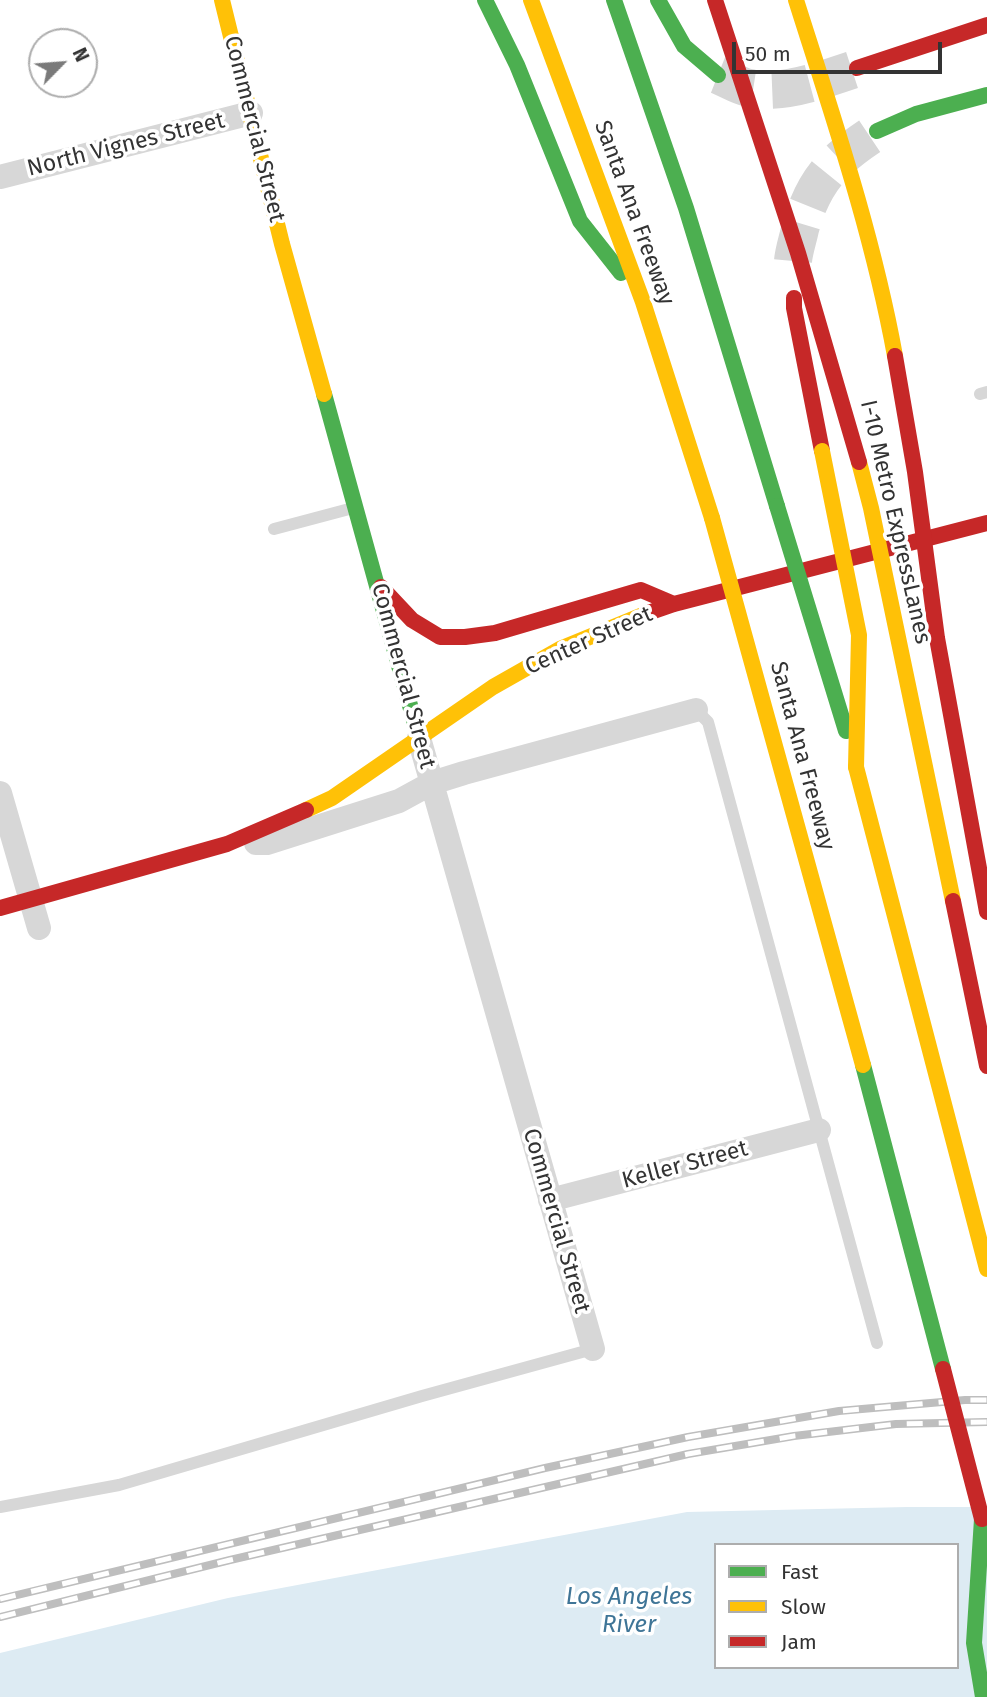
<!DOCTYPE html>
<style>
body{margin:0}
#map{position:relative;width:987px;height:1697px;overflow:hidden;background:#fff;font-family:"Fira Sans",sans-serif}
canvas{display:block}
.legend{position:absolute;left:714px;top:1543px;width:245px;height:126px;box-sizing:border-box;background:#fff;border:2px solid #adadad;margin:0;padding:9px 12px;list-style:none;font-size:21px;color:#333}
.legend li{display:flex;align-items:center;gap:14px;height:35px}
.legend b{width:35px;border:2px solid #adadad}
.north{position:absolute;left:28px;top:28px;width:70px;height:70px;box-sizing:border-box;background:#fff;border:2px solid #adadad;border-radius:50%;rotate:65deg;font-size:19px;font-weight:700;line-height:28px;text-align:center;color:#333}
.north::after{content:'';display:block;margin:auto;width:24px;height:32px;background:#7a7a7a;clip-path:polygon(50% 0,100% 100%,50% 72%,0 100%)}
.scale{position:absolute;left:732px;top:42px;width:210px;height:32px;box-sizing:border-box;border:4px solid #333;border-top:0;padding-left:9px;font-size:21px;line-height:24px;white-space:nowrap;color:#333;-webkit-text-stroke:5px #fff;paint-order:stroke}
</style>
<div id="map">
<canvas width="987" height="1697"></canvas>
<ul class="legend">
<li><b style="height:9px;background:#4caf50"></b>Fast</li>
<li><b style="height:9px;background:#ffc107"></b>Slow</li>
<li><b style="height:9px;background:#c62828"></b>Jam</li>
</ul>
<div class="north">N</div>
<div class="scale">50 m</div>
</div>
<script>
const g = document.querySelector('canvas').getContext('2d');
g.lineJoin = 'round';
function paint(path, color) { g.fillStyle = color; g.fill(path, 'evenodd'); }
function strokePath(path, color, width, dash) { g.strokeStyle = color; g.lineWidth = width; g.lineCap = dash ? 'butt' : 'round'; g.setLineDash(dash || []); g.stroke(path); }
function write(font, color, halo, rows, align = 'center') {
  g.font = font + ' "Fira Sans",sans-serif'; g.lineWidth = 7; g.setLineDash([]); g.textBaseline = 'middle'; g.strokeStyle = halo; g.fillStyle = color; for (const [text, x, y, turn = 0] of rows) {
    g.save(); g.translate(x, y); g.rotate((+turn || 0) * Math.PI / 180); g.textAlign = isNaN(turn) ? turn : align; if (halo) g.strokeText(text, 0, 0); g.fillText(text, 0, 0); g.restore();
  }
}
paint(new Path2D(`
 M907 1507H987V1697H0V1653L228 1598 687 1512ZM716 1545H957V1667H716Z`), '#ddebf3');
strokePath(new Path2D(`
 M718 75C728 79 739 86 749 88 783 95 821 80 852 70
 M793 261C794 250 798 239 800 229 813 183 831 162 870 136`), '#d6d6d6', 38, [38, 19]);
strokePath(new Path2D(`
 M980 394 987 392
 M274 529 353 508
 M696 710 708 722 877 1343
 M0 1507 119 1485 422 1396 593 1349`), '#d7d7d7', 12);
strokePath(new Path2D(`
 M0 177 251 113
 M419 738 593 1349
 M0 793 39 928
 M256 843H267L399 801 432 783 464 773 696 710
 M550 1200 819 1130`), '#d7d7d7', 24);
strokePath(new Path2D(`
 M485 0 517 65 580 221 621 273
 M614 0 686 208 777 506
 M658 0 684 46 718 75
 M877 131 916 114 987 95
 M324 394 419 738
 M982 1519 974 1643 983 1697`), '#4caf50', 16);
strokePath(new Path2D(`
 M222 0 282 244 324 394
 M531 0 643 302 712 518
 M856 767 987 1269
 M306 810 332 798 493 687 560 649 648 613`), '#ffc107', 16);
strokePath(new Path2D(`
 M857 68 987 25
 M794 298V308L822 451
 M381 587 412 620 440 637H465L495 633 641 590 674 604
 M648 613 674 604 987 523
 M0 908 227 844 306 810`), '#c62828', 16);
const rail = new Path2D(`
 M0 1599 545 1468 688 1437 839 1411 965 1400H987
 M0 1617 230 1560 688 1454 794 1436 896 1424 987 1422`);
strokePath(rail, '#bebebe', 8);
strokePath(rail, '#fff', 5, [16]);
strokePath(new Path2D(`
 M777 506 846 731
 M863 1065 943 1369`), '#4caf50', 16);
strokePath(new Path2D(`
 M796 0C833 117 873 235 895 356
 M822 451 859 635 856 767
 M859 462 871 508 953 901
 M712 518 863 1065`), '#ffc107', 16);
strokePath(new Path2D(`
 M715 0 798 253 859 462
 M895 356 915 472 937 638 987 912
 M953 901 987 1066
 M943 1369 982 1519`), '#c62828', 16);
write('23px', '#333', '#fff', [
 ["Commercial Street",254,129,76],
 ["North Vignes Street",126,145,-14],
 ["Santa Ana Freeway",634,213,70],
 ["I-10 Metro ExpressLanes",895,522,77],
 ["Center Street",589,641,-24],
 ["Commercial Street",403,676,75],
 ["Santa Ana Freeway",802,756,75],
 ["Keller Street",685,1165,-15],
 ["Commercial Street",556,1221,74]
]);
write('italic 24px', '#3f7597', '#fff', [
 ["Los Angeles",629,1597],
 ["River",629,1625]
]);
</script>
